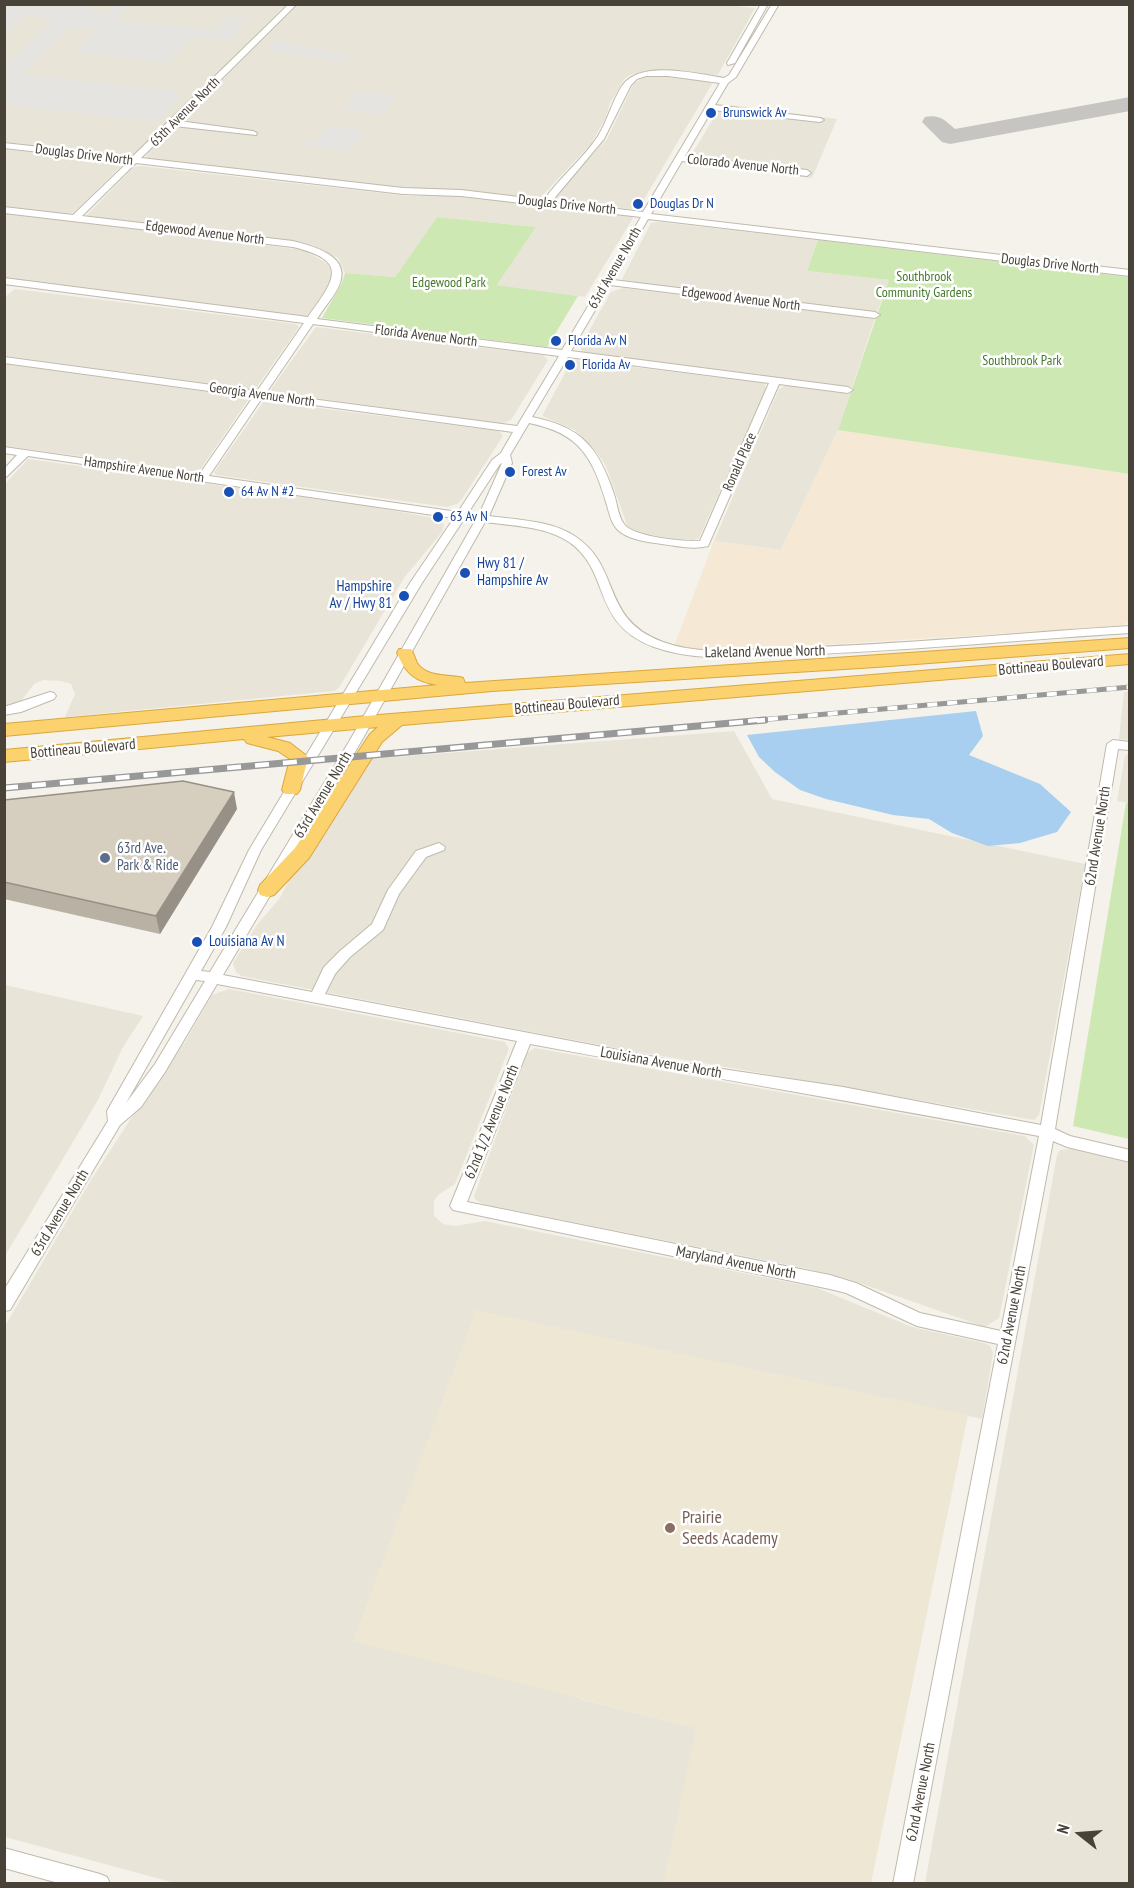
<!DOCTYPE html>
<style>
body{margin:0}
#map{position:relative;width:1134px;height:1888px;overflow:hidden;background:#f4f2ea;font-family:"PT Sans Narrow",sans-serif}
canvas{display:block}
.frame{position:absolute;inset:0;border:6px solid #484238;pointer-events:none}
.north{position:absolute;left:1050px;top:1804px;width:60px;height:60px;-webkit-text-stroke:4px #fff;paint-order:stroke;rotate:287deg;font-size:16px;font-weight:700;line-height:24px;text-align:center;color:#484238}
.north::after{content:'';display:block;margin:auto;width:21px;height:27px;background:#484238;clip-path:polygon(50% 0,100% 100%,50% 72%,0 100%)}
</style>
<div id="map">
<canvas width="1134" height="1888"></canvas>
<div class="frame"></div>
<div class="north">N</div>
</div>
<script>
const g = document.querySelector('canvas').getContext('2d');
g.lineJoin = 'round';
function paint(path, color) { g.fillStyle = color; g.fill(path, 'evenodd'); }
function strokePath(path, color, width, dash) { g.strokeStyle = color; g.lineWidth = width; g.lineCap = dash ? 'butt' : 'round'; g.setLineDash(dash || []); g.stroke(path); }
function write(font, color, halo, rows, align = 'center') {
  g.font = font + ' "PT Sans Narrow",sans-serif'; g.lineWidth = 5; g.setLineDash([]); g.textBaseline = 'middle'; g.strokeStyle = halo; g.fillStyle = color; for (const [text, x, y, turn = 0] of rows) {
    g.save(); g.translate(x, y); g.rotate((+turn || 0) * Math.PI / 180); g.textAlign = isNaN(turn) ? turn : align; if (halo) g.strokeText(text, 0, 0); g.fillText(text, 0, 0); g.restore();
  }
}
paint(new Path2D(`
 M712 4 755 8 718 75 647 71 633 74 625 78 610 103 606 117 591 144 540 198 401 188 146 158 147 154 298 5Z
 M5 5H286L135 155 123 157 5 142Z
 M657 76 709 81 712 84 640 206 630 209 555 200 567 181 607 139 634 83 645 77Z
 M722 104 837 119 812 178 686 164Z
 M5 149 117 163 120 167 73 213 67 214 5 207Z
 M141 166 408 196 448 195 627 214 633 218 585 297 497 285 536 227 437 217 395 277 345 273 338 258 312 245 86 216 134 167Z
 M5 213 304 250 326 263 333 272 331 281 309 315 301 318 5 278Z
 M659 222 818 240 807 271 889 280 877 312 621 281 651 223Z
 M623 288 875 318 852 387 583 353 580 347 611 292Z
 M15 289 296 324 299 327 256 388 250 389 5 356V297Z
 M316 327 543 355 548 360 511 420 501 424 272 392 271 389Z
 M575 360 764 383 766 389 699 538 689 542 632 531 627 525 606 466 598 454 575 430 542 416 571 362Z
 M5 364 245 397 248 400 200 470 196 472 5 446Z
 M787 385 850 394 838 430 781 550 714 541 779 389Z
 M264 401 499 431 503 436 462 499 457 504 447 507 216 475 214 472Z
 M28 459 368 506 439 519 444 524 442 532 404 578 339 688 334 691 65 717 75 694 71 684 61 681 43 680 34 684 21 701 16 705 5 706V484Z
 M1129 691H1130L1129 740 1119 739 1124 692Z
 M734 731 772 799 1085 864 1039 1115 1034 1120 621 1049 241 976 236 972 233 963 238 955 256 926 280 898 291 876 369 759Z
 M1129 753V803L1117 801 1125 756Z
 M5 985 143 1016 123 1047 98 1100 5 1256Z
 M229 989 505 1042 509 1049 455 1184 438 1195 434 1201V1216L443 1224 455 1226 485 1221 817 1288 912 1327 984 1343 990 1346 993 1353 982 1419 476 1311 580 1699 697 1728 664 1883H175L5 1837V1326L91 1180 143 1100 185 1042 212 995Z
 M535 1048 1025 1136 1034 1145 999 1318 985 1327 848 1279 809 1269 483 1204 476 1200 474 1196 527 1053Z
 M1071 1149 1129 1163V1883H925L1057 1155 1060 1150Z`), '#e8e4d8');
paint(new Path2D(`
 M838 430 1129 474 1130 621 1122 626 727 651H698L674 646 714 541 781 550Z`), '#f5e9d6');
paint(new Path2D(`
 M476 1310 968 1415 871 1883H664L696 1728 353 1641Z`), '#ede7d4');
paint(new Path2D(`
 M437 217 536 227 497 285 578 296 547 347 322 318 342 283 345 273 395 277Z
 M818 240 1129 277V474L838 430 889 280 807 271Z
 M1126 803H1130L1129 1139 1073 1126Z`), '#cee8b3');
paint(new Path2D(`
 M5 4 61 5 93 7 89 12 107 13 116 5H129L115 20 215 30 228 16 249 18 230 40 193 36 168 63 74 52 96 29 71 27 22 74 174 91 179 99 159 121 5 105V66L54 19 27 15 5 35Z
 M278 41 351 54 341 63 267 50Z
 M358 90 398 95 382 115 342 109Z
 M329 125 368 130 351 151 301 144 305 140 314 141Z`), '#e6e4e1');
paint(new Path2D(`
 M976 711 983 736 969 755 1040 784 1071 812 1057 832 1020 843 988 846 952 833 929 819 893 815 826 799 800 790 775 772 759 757 747 735Z`), '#a8cfef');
paint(new Path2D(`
 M1130 97V111L950 144 942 142 922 122 925 117C939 114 945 120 955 129Z`), '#c6c5c1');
const minor = new Path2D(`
 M289 4H297L179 121 253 131 257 133 256 135 174 126 141 158 403 188 461 190 544 200C560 177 583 159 598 136 608 120 612 101 622 86 640 59 697 74 724 78L729 75 772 4H779L736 77 728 83 715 105 820 118 824 120 820 122 712 110 685 156 807 170 811 173 807 176 682 161 651 214 1130 270V276L648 219 613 280 875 312 880 315 875 318 610 285 571 351 848 387 853 390 848 393 779 384 708 546C693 550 677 546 662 544 649 542 629 540 619 531 611 524 609 512 606 502 592 456 579 433 529 423L510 455 512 463 489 516C517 520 552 520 576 537 622 568 600 619 663 642 701 656 745 649 785 648 900 645 1015 633 1130 626V633C1015 640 900 652 785 655 741 657 696 662 654 647 590 623 612 572 569 542 545 526 513 526 485 522L362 740 223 975 312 992 324 967 340 951 372 924 388 890 416 851 439 843 445 847 444 850 426 857 399 894 383 930 350 957 335 974 325 994 702 1066 843 1087 1041 1125 1107 744 1113 740 1130 742V750L1118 749 1055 1129 1070 1136 1130 1150V1162L1067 1147 1053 1141 913 1884H893L998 1344 917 1326 846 1293 830 1289 453 1210 450 1206 517 1041 217 984 165 1072 141 1107 120 1125 10 1310 4 1311V1290L108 1121 107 1111 212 927 249 850 410 583 454 518 28 456 4 479V469L17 455 4 453V447L199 475 253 397 4 363V357L257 391 304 323 4 284V278L308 317C334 280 351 261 293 247L4 213V207L73 215 128 162 4 148V143L132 157ZM646 76H668L720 83 643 212 552 201 604 139 631 85 637 79ZM136 163 403 194 461 196 641 217 562 350 317 319C324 307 336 295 340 283 350 255 312 246 293 241L82 216ZM313 324 559 356 517 426 266 393ZM568 357 769 383 700 541C685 542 633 537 624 524 618 516 617 503 614 494 598 447 582 427 532 417ZM262 398 513 432 501 453 492 460 458 512 209 476ZM502 463 479 515 468 513 500 464ZM464 519 475 521 350 740 210 972 201 971 226 927 261 850 422 583ZM196 980 205 981 155 1064 126 1103ZM530 1044C699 1076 869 1104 1039 1136L1001 1331 920 1313 856 1283 830 1275 467 1202Z
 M761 4H768L735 63 728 65 727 63Z
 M50 692 54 693 56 696 54 699 21 712 4 715V707Z
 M4 1848 100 1874 107 1877 110 1884H62L4 1868Z`);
const highway = new Path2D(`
 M1130 638V648L876 667 492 691 4 736V724L438 685C416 682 405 673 397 653L399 649H411C414 654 415 659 417 663 427 678 448 674 463 678L465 683Z
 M1130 654V664L402 725 382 742 309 858 274 895 267 897 260 895 258 890 260 885 295 848 370 734 378 727 267 737 290 743 308 757 300 790 297 794H285L282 790 290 759 278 751 247 743 244 739 4 762V750L366 716Z`);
strokePath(minor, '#c0baac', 2);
strokePath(highway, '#dba73d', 2);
paint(minor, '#fff');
paint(highway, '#fbd26e');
const railFar1 = new Path2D(`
 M748 721 1130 687`);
const rail = new Path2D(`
 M4 788 765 720`);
strokePath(railFar1, '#989898', 5);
strokePath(rail, '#989898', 7);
strokePath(railFar1, '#fff', 4, [10]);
strokePath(rail, '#fff', 4.5, [14]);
paint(new Path2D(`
 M4 800 237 809 160 934 4 899Z`), '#b8b1a4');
paint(new Path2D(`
 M234 792 237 809 160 934 156 916Z`), '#969086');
const building = new Path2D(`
 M183 781 234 792 156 916 4 882V800Z`);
paint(building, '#d6cebf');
strokePath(building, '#969086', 1.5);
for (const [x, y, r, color] of [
 [711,113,6,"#1a4fb4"],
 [638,204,6,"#1a4fb4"],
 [556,341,6,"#1a4fb4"],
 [570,365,6,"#1a4fb4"],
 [510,472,6,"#1a4fb4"],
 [229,492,6,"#1a4fb4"],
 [438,517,6,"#1a4fb4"],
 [465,573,6,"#1a4fb4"],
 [404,596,6,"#1a4fb4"],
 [105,858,6,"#5c6f8a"],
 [197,942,6,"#1a4fb4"],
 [670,1528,6,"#8d6e63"]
]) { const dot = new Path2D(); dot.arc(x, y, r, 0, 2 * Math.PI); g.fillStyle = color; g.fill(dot); strokePath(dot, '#fff', 2); }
write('14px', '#484238', '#fff', [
 ["65th Avenue North",185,112,-45],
 ["Douglas Drive North",84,155,7],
 ["Colorado Avenue North",743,165,6],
 ["Douglas Drive North",567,205,6],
 ["Edgewood Avenue North",205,233,7],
 ["Douglas Drive North",1050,264,6],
 ["63rd Avenue North",615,268,-60],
 ["Edgewood Avenue North",741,299,7],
 ["Florida Avenue North",426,336,7],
 ["Georgia Avenue North",262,395,8],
 ["Ronald Place",740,462,-66],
 ["Hampshire Avenue North",144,470,8]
]);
write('14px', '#164399', '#fff', [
 ["Brunswick Av",723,113],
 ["Douglas Dr N",650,204],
 ["Florida Av N",568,341],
 ["Florida Av",582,365],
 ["Forest Av",522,472],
 ["64 Av N #2",241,492],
 ["63 Av N",450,517]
], 'left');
write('14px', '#467a2b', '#fff', [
 ["Southbrook",924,277],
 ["Community Gardens",924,293],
 ["Edgewood Park",449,283],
 ["Southbrook Park",1022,361]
]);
write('15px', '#164399', '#fff', [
 ["Hwy 81 /",477,564],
 ["Hampshire Av",477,581],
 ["Hampshire",392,587,"right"],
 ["Av / Hwy 81",392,604,"right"],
 ["Louisiana Av N",209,942]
], 'left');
write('15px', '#484238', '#fff', [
 ["Lakeland Avenue North",765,652,-1],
 ["Bottineau Boulevard",1051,666,-5],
 ["Bottineau Boulevard",567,705,-5],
 ["Bottineau Boulevard",83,749,-5],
 ["63rd Avenue North",323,795,-59],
 ["62nd Avenue North",1098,836,-81],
 ["Louisiana Avenue North",661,1063,10],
 ["62nd 1/2 Avenue North",492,1122,-68],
 ["63rd Avenue North",60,1213,-59],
 ["Maryland Avenue North",736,1263,11],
 ["62nd Avenue North",1012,1315,-79],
 ["62nd Avenue North",921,1792,-79]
]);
write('15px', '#4e5e75', '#fff', [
 ["63rd Ave.",117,849],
 ["Park & Ride",117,866]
], 'left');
write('18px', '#785e54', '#fff', [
 ["Prairie",682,1518],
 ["Seeds Academy",682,1539]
], 'left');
</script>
